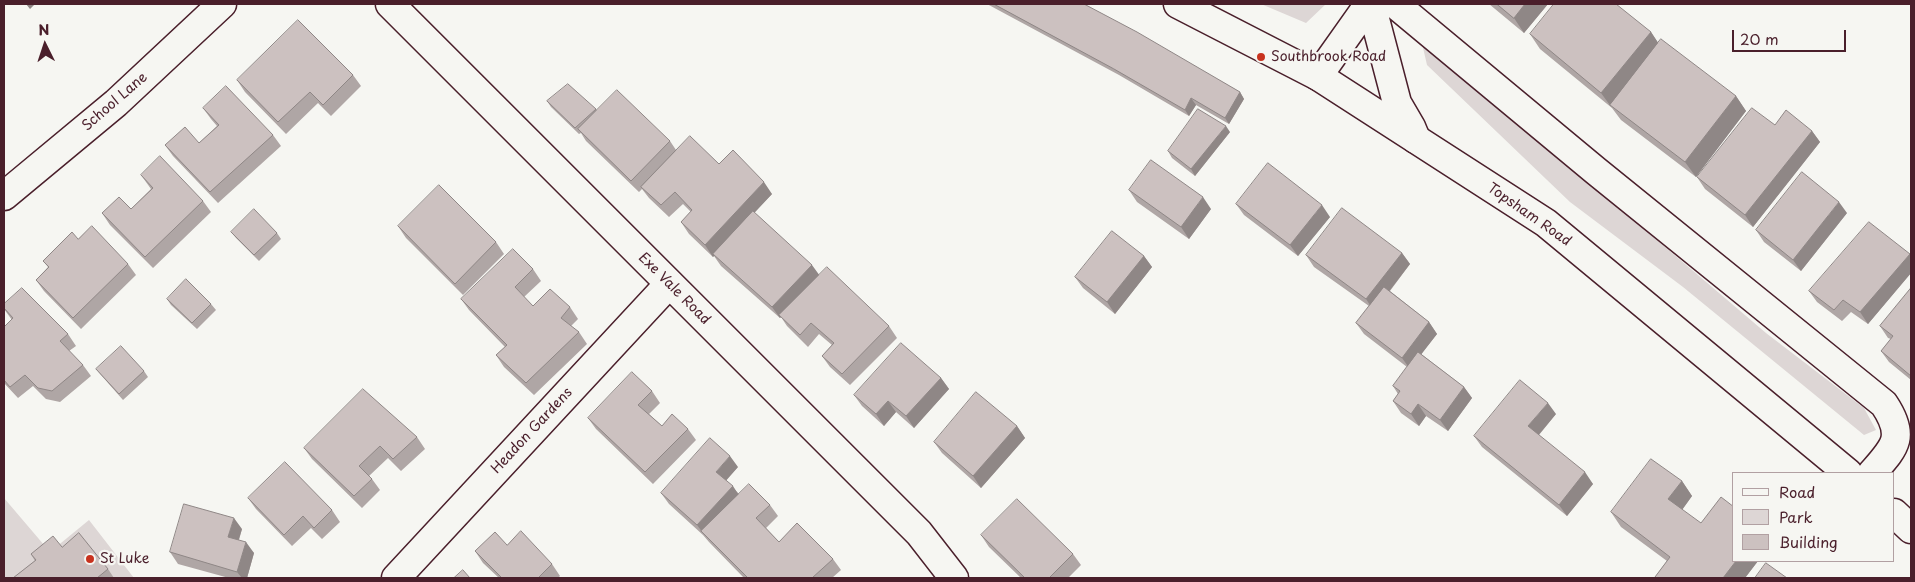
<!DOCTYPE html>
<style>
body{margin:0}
#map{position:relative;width:1915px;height:582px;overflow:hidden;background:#f6f6f2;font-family:"Playpen Sans",sans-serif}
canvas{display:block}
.frame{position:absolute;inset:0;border:5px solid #4a1f2b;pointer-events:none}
.legend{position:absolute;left:1732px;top:472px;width:162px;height:90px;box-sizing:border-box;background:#f6f6f2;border:1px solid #b1a0a2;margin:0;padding:6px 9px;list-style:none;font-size:15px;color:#4a1f2b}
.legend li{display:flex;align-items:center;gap:10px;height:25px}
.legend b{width:25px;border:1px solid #b1a0a2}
.north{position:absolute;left:20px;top:20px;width:50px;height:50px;-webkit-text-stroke:4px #f6f6f2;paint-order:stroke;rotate:356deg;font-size:14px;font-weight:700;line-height:20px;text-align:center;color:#4a1f2b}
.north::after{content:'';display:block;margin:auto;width:18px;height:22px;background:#4a1f2b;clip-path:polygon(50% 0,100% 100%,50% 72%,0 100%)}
.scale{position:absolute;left:1732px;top:30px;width:114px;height:22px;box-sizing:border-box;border:2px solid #4a1f2b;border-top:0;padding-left:6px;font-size:15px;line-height:18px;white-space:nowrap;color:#4a1f2b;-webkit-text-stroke:4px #f6f6f2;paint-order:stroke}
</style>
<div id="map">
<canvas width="1915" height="582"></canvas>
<div class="frame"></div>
<ul class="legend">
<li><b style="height:6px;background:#f6f6f2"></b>Road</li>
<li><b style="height:14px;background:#ddd6d5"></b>Park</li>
<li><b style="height:14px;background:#ccc1c0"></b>Building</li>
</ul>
<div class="north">N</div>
<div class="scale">20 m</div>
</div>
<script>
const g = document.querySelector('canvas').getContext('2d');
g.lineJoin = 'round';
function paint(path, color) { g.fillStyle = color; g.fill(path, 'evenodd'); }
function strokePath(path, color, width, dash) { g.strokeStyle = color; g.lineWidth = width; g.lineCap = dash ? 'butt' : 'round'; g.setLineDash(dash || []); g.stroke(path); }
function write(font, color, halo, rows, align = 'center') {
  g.font = font + ' "Playpen Sans",sans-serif'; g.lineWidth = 4.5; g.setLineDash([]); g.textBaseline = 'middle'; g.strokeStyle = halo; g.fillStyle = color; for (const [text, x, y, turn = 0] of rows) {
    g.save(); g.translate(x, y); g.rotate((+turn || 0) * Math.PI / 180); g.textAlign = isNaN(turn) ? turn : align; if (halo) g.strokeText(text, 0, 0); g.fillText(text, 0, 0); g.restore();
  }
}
paint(new Path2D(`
 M1261 4H1326L1306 23Z
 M1421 39 1766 333 1864 408 1876 430 1864 435 1683 287 1570 202 1427 65Z
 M4 498 50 552 89 520 134 578H4Z`), '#ddd6d5');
const street = new Path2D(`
 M390 4 919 533 954 578
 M1371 4 1397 103 1411 127 1416 139
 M1395 4 1596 171 1884 404C1906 437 1895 447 1872 473
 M1318 76 1369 4
 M4 196 116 103 222 4
 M396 578 669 284`);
const primary = new Path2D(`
 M1178 4 1318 76 1546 223 1848 473
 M1894 513 1911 529`);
strokePath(street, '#4a1f2b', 31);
strokePath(primary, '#4a1f2b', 31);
strokePath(street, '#f6f6f2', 28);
strokePath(primary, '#f6f6f2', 28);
paint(new Path2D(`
 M987 4H1084L1240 92 1244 99 1229 124 1196 105 1189 116 1119 75Z
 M1489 4H1548L1524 33Z
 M1651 32 1658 43 1736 96 1746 111 1696 177 1621 120 1612 108 1540 49 1530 34Z
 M353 75 361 86 331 116 318 103 286 134 245 92 237 80Z
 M547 101 596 109 597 110 670 141 676 150 719 164 772 194 754 213 819 275 889 326 897 338 850 385 830 367 822 356 832 345 819 334 808 347 787 326 781 317 780 318 721 266 714 256 713 257 689 234 681 222 691 212 683 204 669 217 649 198 642 189 639 192 586 141 581 133 579 134 551 107Z
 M203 108 273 135 281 146 218 203 173 156 165 145 199 143 217 126 211 119Z
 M1775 125 1812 131 1820 142 1753 227 1705 189 1697 177Z
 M1230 132 1195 176 1172 158 1168 151Z
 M141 175 203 201 211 212 153 268 110 225 102 213 131 209 151 189Z
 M1129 190 1211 209 1189 239 1137 202Z
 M1236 204 1330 217 1298 256 1244 215Z
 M1847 213 1801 271 1764 242 1756 230Z
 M398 226 496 242 504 254 463 295 406 238Z
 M231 232 277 233 281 239 259 261 236 238Z
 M78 239 128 264 136 275 81 329 44 291 36 280 48 267 43 261Z
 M1402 253 1410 264 1390 291 1429 322 1437 334 1421 354 1464 387 1472 398 1448 431 1426 416 1419 426 1401 413 1393 401 1398 394 1393 386 1407 367 1364 334 1356 323 1369 306 1314 267 1306 255Z
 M1910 254 1911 257V273L1868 324 1851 312 1842 321 1817 302 1809 291Z
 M1144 256 1152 267 1115 314 1083 288 1075 277Z
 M533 269 541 281 524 297 533 306 570 307 578 319 571 326 579 332 587 344 534 395 504 367 496 355 505 347 469 310 461 299Z
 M1911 288V380L1889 362 1881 351 1891 339 1888 338 1880 326Z
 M167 299 211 304 216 310 197 329 171 305Z
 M4 304 68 334 76 346 69 351 83 365 91 376 60 402 46 399 33 386 18 398 4 383V327L12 320 4 309Z
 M96 369 144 371 148 377 123 400 101 375Z
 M941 378 949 389 914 428 896 412 884 426 862 406 854 395Z
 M652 391 660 403 649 414 662 426 688 429 696 440 653 484 596 429 588 418Z
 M1556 414 1539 435 1593 484 1567 516 1482 447 1474 436Z
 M1017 426 1025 438 981 488 942 453 934 442Z
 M417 437 425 449 401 471 388 458 369 476 372 479 380 490 362 508 312 459 304 448Z
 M738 467 726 480 739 494 770 505 778 516 766 528 779 542 833 559 841 570 832 578H744L709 542 703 535 669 504 661 493Z
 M1682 481 1692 496 1682 510 1734 561H1758L1745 578H1656L1655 577 1667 561 1621 527 1611 512Z
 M248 498 332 510 340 522 322 539 311 528 292 546 256 509Z
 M242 529 239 540 254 553 247 578H229L178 564 170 552Z
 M981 535 1073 554 1081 565 1068 578H1021L989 547Z
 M507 545 552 564 560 576 558 578H499L483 563 475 551Z
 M62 547 108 569 114 578H13L35 561 31 554Z`), '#afa6a5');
paint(new Path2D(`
 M26 4H35L30 9Z
 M1525 4H1548L1524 33 1514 18Z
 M1651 32 1661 47 1610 105 1612 108 1601 93Z
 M1240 92 1244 99 1229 124 1225 118Z
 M1736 96 1746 111 1696 177 1685 162Z
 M1191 98 1196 105 1189 116 1185 110Z
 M1226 126 1230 132 1195 176 1191 169Z
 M1812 131 1820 142 1753 227 1745 215Z
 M764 182 772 194 713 257 705 245Z
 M1203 197 1211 209 1189 239 1181 227Z
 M1839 202 1847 213 1801 271 1793 260Z
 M1322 205 1330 217 1298 256 1290 245Z
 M1402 253 1410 264 1374 311 1366 299Z
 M1910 254 1911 257V273L1868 324 1860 312Z
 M1144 256 1152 267 1115 314 1107 302Z
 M812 265 820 276 779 315 781 317 780 318 772 307Z
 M1429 322 1437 334 1410 369 1402 358Z
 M941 378 949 389 914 428 906 416Z
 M1464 387 1472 398 1448 431 1440 420Z
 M888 401 896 412 884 426 876 414Z
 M1548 403 1556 414 1536 438 1528 426Z
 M1418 404 1426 416 1419 426 1411 414Z
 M1017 426 1025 438 981 488 973 476Z
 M730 456 738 467 724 483 716 472Z
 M1585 472 1593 484 1567 516 1559 505Z
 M1682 481 1692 496 1679 514 1668 499Z
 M733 486 740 497 703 533 697 525Z
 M234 518 242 529 236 548 228 537Z
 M246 542 254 553 247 578H242L237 572Z
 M1736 561H1758L1745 578H1723Z`), '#8f8786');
const building = new Path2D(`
 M994 4H1084L1137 32 1240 92 1225 118 1191 98 1185 110 1114 69Z
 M1497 4H1525L1514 18Z
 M1554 4H1616L1651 32 1601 93 1530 34Z
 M298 20 353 75 323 105 310 92 278 122 237 80Z
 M1661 39 1736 96 1685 162 1610 105Z
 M568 84 596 109 575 128 547 101Z
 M226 86 273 135 210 192 165 145 185 127 199 143 219 125 203 108Z
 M617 90 670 141 631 181 578 129Z
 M1752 108 1775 125 1786 110 1812 131 1745 215 1697 177Z
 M1198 109 1226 126 1191 169 1168 151Z
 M690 136 719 164 733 150 764 182 705 245 681 222 692 210 675 192 661 205 641 187Z
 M160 156 203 201 145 257 102 213 119 197 131 209 153 188 141 175Z
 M1151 160 1203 197 1181 227 1129 190Z
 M1268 163 1322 205 1290 245 1236 204Z
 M1802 172 1839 202 1793 260 1756 230Z
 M439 185 496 242 455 284 398 226Z
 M1342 208 1402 253 1366 299 1306 255Z
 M254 209 277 233 254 255 231 232Z
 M753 211 812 265 772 307 713 254Z
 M1869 222 1910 254 1860 312 1843 300 1834 310 1809 291Z
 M92 226 128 264 73 318 36 280 49 267 43 261 72 232 78 239Z
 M1112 231 1144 256 1107 302 1075 277Z
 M513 249 533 269 515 287 533 306 550 289 570 307 561 318 579 332 526 383 496 355 507 345 461 299Z
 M827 267 889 326 842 374 822 356 834 343 811 323 800 335 779 315Z
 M186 279 211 304 192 323 167 299Z
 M1384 287 1429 322 1402 358 1356 323Z
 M22 288 68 334 60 341 83 365 52 391 38 388 25 375 10 387 4 380V327L13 318 4 308V304Z
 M1911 288V376L1881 351 1893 336 1880 326Z
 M901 343 941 378 906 416 888 401 876 414 854 395Z
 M121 346 144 371 119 394 96 369Z
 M1418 352 1464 387 1440 420 1418 404 1411 414 1393 401 1400 391 1393 386Z
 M632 372 652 391 638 405 662 426 672 414 688 429 645 472 588 418Z
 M1520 380 1548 403 1528 426 1585 472 1559 505 1474 436Z
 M363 389 417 437 393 459 380 446 359 466 372 479 354 496 304 448Z
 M976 392 1017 426 973 476 934 442Z
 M710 438 730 456 716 472 733 486 697 525 661 493Z
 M1651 459 1682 481 1668 499 1701 523 1721 497 1734 507V561H1736L1723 578H1657L1655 577 1670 557 1611 512Z
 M285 462 332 510 314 528 303 516 284 535 248 498Z
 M749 484 770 505 756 518 779 542 797 523 833 559 812 578H748L701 531Z
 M1017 499 1073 554 1049 578H1025L981 535Z
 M184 504 234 518 228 537 246 542 237 572 170 552Z
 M521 531 552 564 538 578H502L475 551 495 532 507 545Z
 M79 533 108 569 97 578H13L36 560 31 554 53 536 62 547Z
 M1766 563 1787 578H1755Z
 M463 570 470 578H454Z`);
paint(building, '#ccc1c0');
strokePath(building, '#8f8786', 1);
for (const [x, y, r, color] of [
 [1261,57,5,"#c8321e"],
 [90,559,5,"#c8321e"]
]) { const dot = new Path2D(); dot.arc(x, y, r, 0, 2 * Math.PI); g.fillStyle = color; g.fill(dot); strokePath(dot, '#f6f6f2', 2); }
write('14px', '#4a1f2b', '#f6f6f2', [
 ["Southbrook Road",1271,57],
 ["St Luke",100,559]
], 'left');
write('14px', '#4a1f2b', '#f6f6f2', [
 ["School Lane",115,102,-41],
 ["Topsham Road",1529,215,35],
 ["Exe Vale Road",674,289,45],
 ["Headon Gardens",532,431,-47]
]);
</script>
